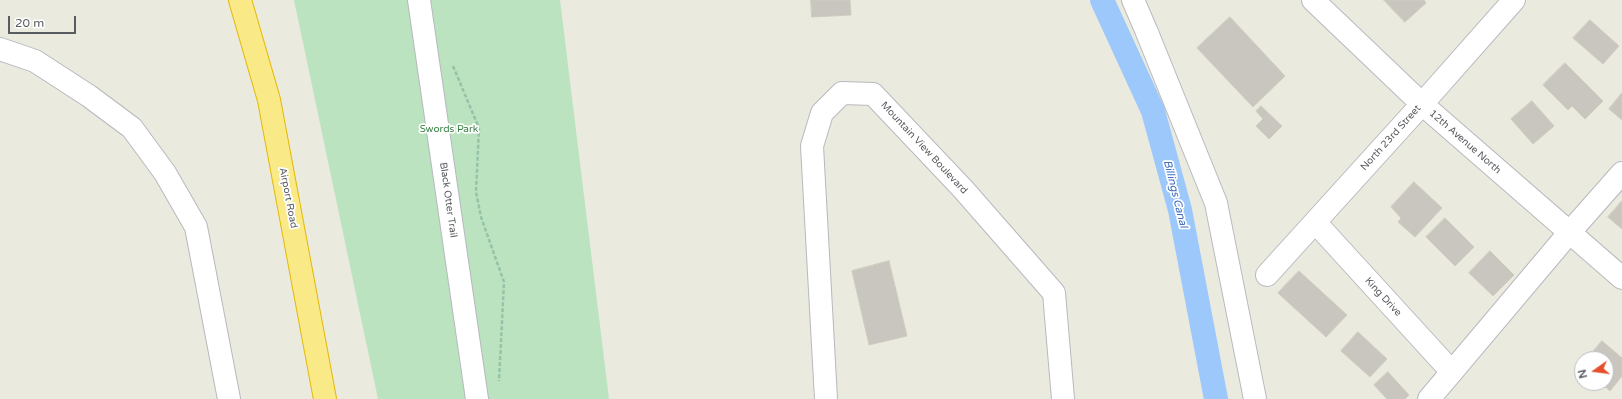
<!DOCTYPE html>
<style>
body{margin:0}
#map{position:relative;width:1622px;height:399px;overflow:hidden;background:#ebeadf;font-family:"Varela Round",sans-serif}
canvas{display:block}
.north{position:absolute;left:1574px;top:351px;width:40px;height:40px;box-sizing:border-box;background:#fff;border:1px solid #bcbdbf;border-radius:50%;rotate:256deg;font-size:11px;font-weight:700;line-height:16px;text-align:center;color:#585b60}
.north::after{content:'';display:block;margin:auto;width:14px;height:18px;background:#e4502c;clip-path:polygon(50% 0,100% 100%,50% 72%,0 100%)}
.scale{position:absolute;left:8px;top:16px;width:68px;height:18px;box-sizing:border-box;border:2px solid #585b60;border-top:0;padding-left:5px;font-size:12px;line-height:14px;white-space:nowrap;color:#585b60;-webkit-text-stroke:3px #fff;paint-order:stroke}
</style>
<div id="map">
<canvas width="1622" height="399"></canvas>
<div class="north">N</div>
<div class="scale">20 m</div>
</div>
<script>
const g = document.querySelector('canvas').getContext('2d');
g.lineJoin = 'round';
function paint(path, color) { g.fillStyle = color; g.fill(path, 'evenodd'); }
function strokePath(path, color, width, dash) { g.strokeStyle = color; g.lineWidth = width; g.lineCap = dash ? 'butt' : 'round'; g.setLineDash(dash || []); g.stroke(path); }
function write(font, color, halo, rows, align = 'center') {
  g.font = font + ' "Varela Round",sans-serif'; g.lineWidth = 3.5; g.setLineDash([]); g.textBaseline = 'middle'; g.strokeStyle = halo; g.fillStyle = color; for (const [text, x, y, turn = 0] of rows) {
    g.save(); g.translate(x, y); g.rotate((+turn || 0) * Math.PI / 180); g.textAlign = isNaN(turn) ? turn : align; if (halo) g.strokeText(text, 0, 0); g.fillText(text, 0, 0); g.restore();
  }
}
paint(new Path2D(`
 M294 0H560L609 399H378Z`), '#bbe3c0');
strokePath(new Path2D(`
 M1102 0 1153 111 1180 210 1216 399`), '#9dc8fc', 24);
const building = new Path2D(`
 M811 0H850L851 15 812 17Z
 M1384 0H1424L1426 3 1405 22Z
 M1230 17 1285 76 1253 107 1197 48Z
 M1590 20 1619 46 1603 64 1573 38Z
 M1565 63 1603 101 1585 119 1572 106 1568 110 1543 85Z
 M1622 93V120L1609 109Z
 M1532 101 1554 126 1533 144 1511 119Z
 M1261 106 1282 126 1269 139 1256 126 1263 119 1256 111Z
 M1414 182 1442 208 1415 237 1398 222 1401 218 1391 207Z
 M1622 201V229L1608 217Z
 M1445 218 1474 247 1455 266 1426 237Z
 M1490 251 1514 275 1493 296 1469 273Z
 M889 261 907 336 869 345 852 271Z
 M1299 271 1347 315 1326 337 1278 293Z
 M1358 332 1387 359 1370 377 1341 351Z
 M1602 341 1622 358V376L1610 391 1601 383H1606V359H1587Z
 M1388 372 1409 395 1405 399H1387L1374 385Z`);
paint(building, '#c8c6be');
strokePath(building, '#cfccbe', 1);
const minor = new Path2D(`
 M419 0 477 399
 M1133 0 1146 30 1216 203 1255 399
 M1313 0 1422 104 1622 278
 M0 49 35 61 89 96 132 128 165 173 196 227 229 399
 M1315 222 1452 372
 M1267 275 1422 104 1514 0
 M826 399 812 146 822 113 842 93 873 94 963 189 1054 293 1063 399
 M1429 399 1569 233 1622 173`);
const highway = new Path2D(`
 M240 0 269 100 325 399`);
strokePath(minor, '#b7b9be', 24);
strokePath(highway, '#e4b806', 24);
strokePath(new Path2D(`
 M453 66 479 128 476 192 481 217 504 282 499 381`), '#95c3a7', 2.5, [4, 2]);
strokePath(minor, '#fff', 22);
strokePath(highway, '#faea87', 22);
write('10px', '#368142', '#fff', [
 ["Swords Park",449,129]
]);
write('10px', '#585b60', '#fff', [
 ["North 23rd Street",1391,138,-48],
 ["12th Avenue North",1465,142,41],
 ["Mountain View Boulevard",924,148,47],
 ["Airport Road",288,198,79],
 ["Black Otter Trail",448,200,82],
 ["King Drive",1383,297,47]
]);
write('italic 11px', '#4270be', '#fff', [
 ["Billings Canal",1175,194,76]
]);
</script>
